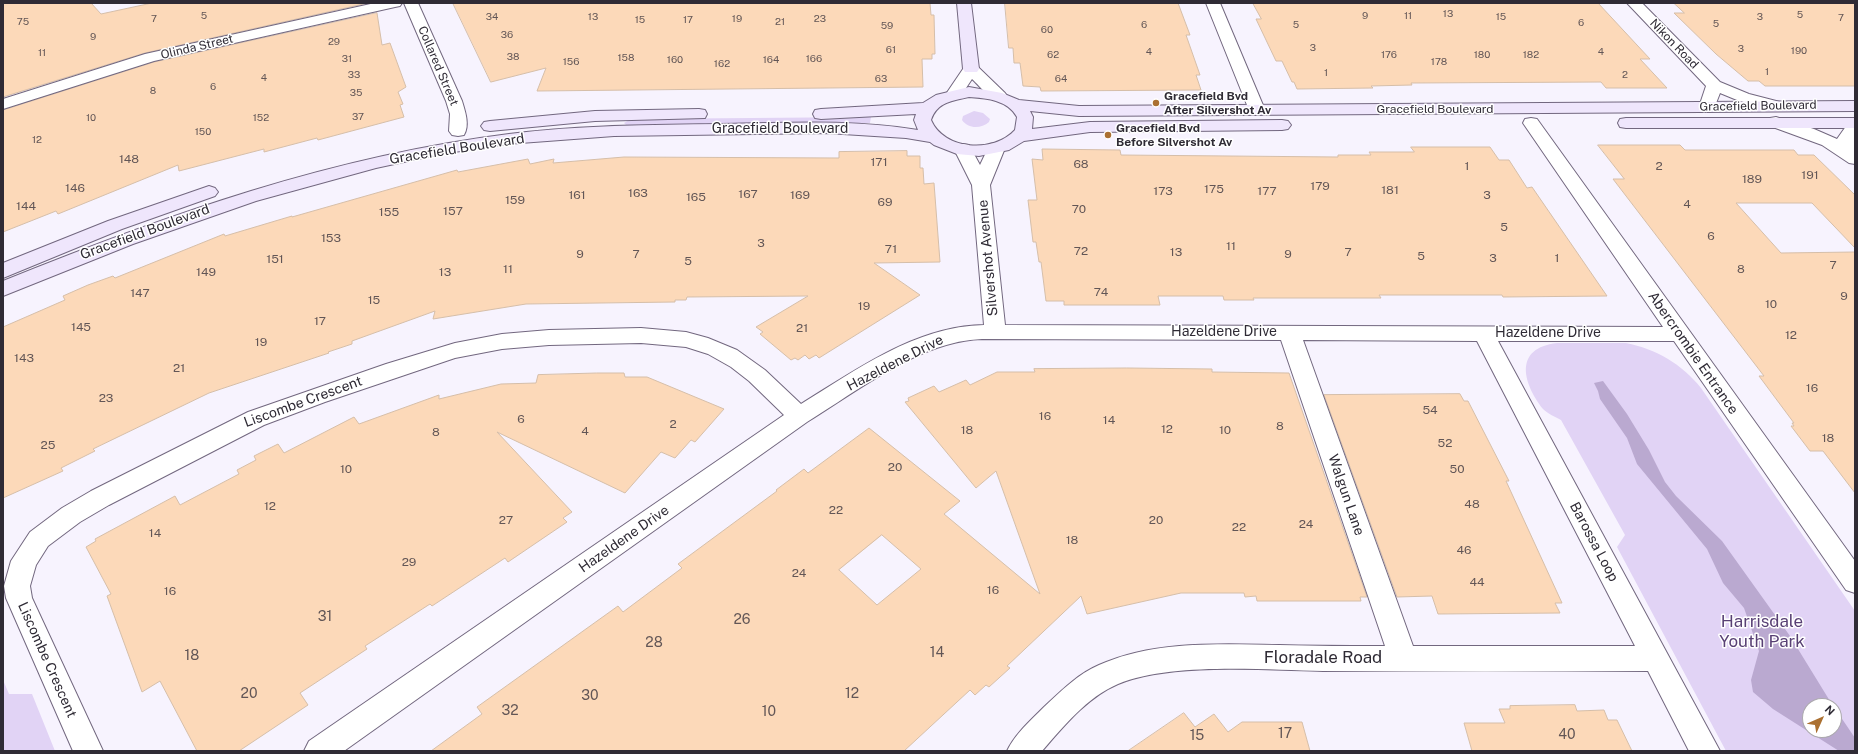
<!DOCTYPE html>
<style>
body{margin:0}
#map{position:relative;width:1858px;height:754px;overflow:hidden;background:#f7f3fe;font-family:"Public Sans",sans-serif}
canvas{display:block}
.frame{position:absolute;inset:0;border:4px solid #2f2b35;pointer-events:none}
.north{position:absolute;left:1802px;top:698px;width:40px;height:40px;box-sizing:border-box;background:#fff;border:1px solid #acaaae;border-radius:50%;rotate:45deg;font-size:11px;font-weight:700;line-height:16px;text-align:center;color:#2f2b35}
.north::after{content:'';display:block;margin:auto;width:14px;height:18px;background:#ab7031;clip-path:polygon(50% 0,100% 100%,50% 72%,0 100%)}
</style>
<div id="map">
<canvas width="1858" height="754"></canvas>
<div class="frame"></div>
<div class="north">N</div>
</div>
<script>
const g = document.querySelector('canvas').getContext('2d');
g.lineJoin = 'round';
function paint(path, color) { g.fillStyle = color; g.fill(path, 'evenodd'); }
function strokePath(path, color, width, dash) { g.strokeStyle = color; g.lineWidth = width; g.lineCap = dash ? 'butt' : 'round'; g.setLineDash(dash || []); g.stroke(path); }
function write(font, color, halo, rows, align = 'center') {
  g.font = font + ' "Public Sans",sans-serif'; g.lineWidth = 3; g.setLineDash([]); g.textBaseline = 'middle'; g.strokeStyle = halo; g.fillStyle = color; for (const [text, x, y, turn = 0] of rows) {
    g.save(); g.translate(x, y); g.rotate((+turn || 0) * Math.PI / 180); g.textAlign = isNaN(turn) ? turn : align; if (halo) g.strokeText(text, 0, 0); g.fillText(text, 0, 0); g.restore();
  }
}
paint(new Path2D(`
 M974 111 983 113 990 119 989 122C981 129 968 129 962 120L963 116Z
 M871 117 870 123 626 125 624 123 631 119Z
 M1557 343H1626C1656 349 1682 364 1701 388L1855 611V751H1726L1617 547 1625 535 1561 420C1555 417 1547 413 1543 409 1522 382 1514 348 1557 343ZM1810 706H1834V730H1810Z
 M3 680 9 694H32L55 751H3Z`), '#e1d3f5');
paint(new Path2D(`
 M1603 381 1627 414 1649 450 1665 482 1676 496 1722 541 1790 636 1833 706H1810V730H1834V707L1855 738V751H1839L1773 709 1753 692 1751 680 1759 651 1744 608 1723 583 1707 549 1637 464 1627 438 1600 399 1598 391 1594 383Z`), '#baa9d0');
const building = new Path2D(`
 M3 3H91L101 14 152 3H368L145 53 3 97Z
 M453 3H930L931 15H934L935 54H932V59H922L923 87 537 91 546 68 491 82Z
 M1005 3H1178L1190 35H1186L1200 75H1196L1201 90 1041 91 1040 87 1023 86 1020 63H1014L1013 48H1009Z
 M1253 3H1598L1650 59H1640L1667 88H1606L1601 82 1411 83 1412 85 1371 86 1373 88 1297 89 1294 82H1292L1282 61H1276L1256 19H1261Z
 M1674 3H1855V86H1765L1759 81H1748L1716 54 1674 13H1684Z
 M377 13 382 45 390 43 406 87 398 92 403 104 400 105 404 117 318 140 317 138 264 152V149L179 171 178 165 58 214 56 211 3 232V110L154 62Z
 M1598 145H1680L1685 150H1794L1798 155H1814L1855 195V248L1812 203H1736L1781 253 1855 252V493L1823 451H1810L1791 426H1794L1792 423H1794L1759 376H1764L1613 179H1624Z
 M1411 147H1490L1499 160H1509L1527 188 1532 187 1607 296 1503 297 1502 295H1379L1381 298H1253L1254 300H1224L1223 296H1158L1160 305H1064V301H1046L1041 262H1039L1036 242H1033L1028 200H1037L1032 159 1043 160 1042 149 1120 150 1121 155 1338 157V155H1371L1369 152H1414Z
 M907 151V156H920V168H923L924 184 934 183 940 262 874 263 920 295 819 358 816 355 809 359 805 355 798 360 795 358 791 360 760 334 763 332 756 327 808 296 687 297 686 300H675V302L526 304 433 319 435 311 352 341V344L328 352 329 353 209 393 93 449 95 451 61 468 63 471 3 498V327L65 300 63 296 88 285 113 276 115 278 224 234 225 236 292 216V217L457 170 458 172 528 159 530 164 554 159 553 163 624 157 839 158V152Z
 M1127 368 1212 369V372L1289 373 1367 597H1360L1361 601H1257L1256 596 1245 597 1244 593H1181L1087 614 1081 596 1007 666 1010 668 989 687 986 685 975 695 970 690 904 751H431L482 714 477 707 618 606 623 612 682 568 678 564 777 491 776 490 804 469 808 473 869 428 960 501 944 514 1040 594 996 471 976 488 905 402 909 401 908 398 934 386 939 392 966 380 970 385 997 372H1035L1034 369ZM882 535 921 569 877 605 839 570Z
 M597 373H624L625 377H647L724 409 695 442 691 440 675 458 661 452 625 493 497 432 572 512 563 518 567 522 508 562 505 558 432 606 430 604 365 646 367 649 300 693 308 705 239 751H197L160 681 142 692 107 596 111 594 86 547 96 541 95 539 175 496 180 505 239 474 237 470 256 460 254 456 278 444 284 453 354 417 359 424 439 395V399L501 384 536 383 538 375Z
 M1460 394 1464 401H1468L1509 481H1506L1562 603H1555L1560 613 1438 614 1432 596 1397 597 1324 395Z
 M1575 705 1577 711 1604 710 1608 720H1617L1632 751H1472L1464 723H1505L1499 709H1510V706Z
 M1184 713 1195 727 1214 714 1228 732 1242 722H1302L1310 751H1128Z`);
paint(building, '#fcd9b9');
strokePath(building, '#d5bea9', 1);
const street = new Path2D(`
 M375 3H402L400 6 395 7 154 61 3 109V99L145 54Z
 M404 3H418L462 101C465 111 470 125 464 135L458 136 452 135 449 131 450 114 446 101Z
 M1206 3H1220L1265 110 1263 114 1257 115 1251 114 1249 110Z
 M1627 3H1642L1720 82 1749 94 1780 102 1782 106 1780 110 1774 111 1737 100 1720 93 1713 111 1707 112 1701 111 1699 107 1706 86Z
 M971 64 977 66 1005 93 1007 96 1005 99C991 103 982 88 972 79L960 97 954 99 948 97 946 94 965 66Z
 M1776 117 1814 129 1837 139 1849 122 1855 121V164L1849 163 1822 145 1770 126 1768 122 1770 118Z
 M1531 118 1537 119 1855 561V593L1846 590 1674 341H1498L1720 751H1689L1648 671C1539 672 1431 672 1323 671 1265 670 1171 662 1118 684 1087 697 1063 727 1042 751H1007C1015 734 1031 720 1044 707 1061 691 1078 674 1099 665 1154 640 1220 644 1279 645 1314 646 1350 646 1385 646L1281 340 982 339C920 341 859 390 807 422L344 751H304L309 741 784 415 749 381 731 367 708 354 686 347 641 343 549 345 502 349 455 358 325 402 264 425 109 505 80 522 48 546 36 565 30 586 32 598 103 751H73L6 598 4 586 11 561 30 532 62 508 91 491 248 412 386 364 455 343 502 334 549 330 641 328 686 332 708 338 737 350 765 370 801 404C856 370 916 326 984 325L972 185 954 149 957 145 963 144 969 145 980 165 990 144 996 143 1002 144 1005 148 990 185 1005 325 1663 327 1523 123 1525 119ZM1303 340 1477 341 1635 646H1413Z`);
const secondary = new Path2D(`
 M957 3H971L979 69 977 72H965L963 69Z
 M969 87 1002 93 1019 100 1079 106 1855 101V111L1079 116 1030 111 1033 117 1032 129 1090 122 1282 120 1288 121 1291 125 1288 129 1282 130 1090 132 1024 141 1009 150 979 156 957 154 934 145 930 142 906 138 827 133 614 136 507 144 441 154 376 168 256 201 133 244 3 296V281C166 215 333 156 509 134 579 125 650 125 720 124 786 123 853 119 918 130L914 120 916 114 821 119 815 118 813 114 815 110 821 109 923 103 936 95ZM969 97C986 98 1008 100 1017 117L1015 130C993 154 944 150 931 120 937 102 952 101 969 97Z
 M699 109 705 110 707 114 705 118 595 121 490 131 484 130 481 126 484 122 490 121 595 111Z
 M1626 118H1855V128H1626L1620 127 1618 123 1620 119Z
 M209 186 215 188 218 192 215 196 122 229 3 278V263L108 221Z`);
strokePath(street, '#72677f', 2);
strokePath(secondary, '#72677f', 2);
paint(street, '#fff');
paint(secondary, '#efe6fc');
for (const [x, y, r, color] of [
 [1156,103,4,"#ab7031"],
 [1108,135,4,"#ab7031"]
]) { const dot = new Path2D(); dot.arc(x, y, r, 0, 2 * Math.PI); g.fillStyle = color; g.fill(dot); strokePath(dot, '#fff', 1.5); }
write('10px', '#625656', null, [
 ["13",1448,14],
 ["5",1800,15],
 ["5",204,16],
 ["9",1365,16],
 ["11",1408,16],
 ["34",492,17],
 ["13",593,17],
 ["15",1501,17],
 ["3",1760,17],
 ["7",1841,18],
 ["7",154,19],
 ["19",737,19],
 ["23",820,19],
 ["15",640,20],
 ["17",688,20],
 ["75",23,22],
 ["21",780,22],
 ["6",1581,23],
 ["5",1716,24],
 ["6",1144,25],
 ["5",1296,25],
 ["59",887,26],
 ["60",1047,30],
 ["36",507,35],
 ["9",93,37],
 ["29",334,42],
 ["3",1313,48],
 ["3",1741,49],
 ["61",891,50],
 ["190",1799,51],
 ["4",1149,52],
 ["4",1601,52],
 ["11",42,53],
 ["62",1053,55],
 ["176",1389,55],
 ["180",1482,55],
 ["182",1531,55],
 ["38",513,57],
 ["158",626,58],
 ["31",347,59],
 ["166",814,59],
 ["160",675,60],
 ["164",771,60],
 ["156",571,62],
 ["178",1439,62],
 ["162",722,64],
 ["1",1767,72],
 ["1",1326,73],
 ["33",354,75],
 ["2",1625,75],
 ["4",264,78],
 ["63",881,79],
 ["64",1061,79],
 ["6",213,87],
 ["8",153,91],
 ["35",356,93],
 ["37",358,117],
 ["10",91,118],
 ["152",261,118],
 ["150",203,132],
 ["12",37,140]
]);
write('12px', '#2f2b35', '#fff', [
 ["Nikon Road",1674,44,46],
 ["Olinda Street",197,47,-13],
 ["Collared Street",438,66,67],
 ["Gracefield Boulevard",1758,106,-1],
 ["Gracefield Boulevard",1435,109]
]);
write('bold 12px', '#2f2b35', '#fff', [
 ["Gracefield Bvd",1164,96],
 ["After Silvershot Av",1164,110],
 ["Gracefield Bvd",1116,128],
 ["Before Silvershot Av",1116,142]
], 'left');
write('12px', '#625656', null, [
 ["148",129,159],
 ["171",879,162],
 ["68",1081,164],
 ["1",1467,166],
 ["2",1659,166],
 ["191",1810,175],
 ["189",1752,179],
 ["179",1320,186],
 ["146",75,188],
 ["175",1214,189],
 ["181",1390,190],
 ["173",1163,191],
 ["177",1267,191],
 ["163",638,193],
 ["167",748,194],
 ["161",577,195],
 ["169",800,195],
 ["3",1487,195],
 ["165",696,197],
 ["159",515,200],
 ["69",885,202],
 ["4",1687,204],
 ["144",26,206],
 ["70",1079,209],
 ["157",453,211],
 ["155",389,212],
 ["5",1504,227],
 ["6",1711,236],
 ["153",331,238],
 ["3",761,243],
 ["11",1231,246],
 ["71",891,249],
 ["72",1081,251],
 ["13",1176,252],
 ["7",1348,252],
 ["9",580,254],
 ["7",636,254],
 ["9",1288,254],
 ["5",1421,256],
 ["3",1493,258],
 ["1",1557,258],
 ["151",275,259],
 ["5",688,261],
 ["7",1833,265],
 ["11",508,269],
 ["8",1741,269],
 ["149",206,272],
 ["13",445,272],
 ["74",1101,292],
 ["147",140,293],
 ["9",1844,296],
 ["15",374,300],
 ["10",1771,304],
 ["19",864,306],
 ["17",320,321],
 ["145",81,327],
 ["21",802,328],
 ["12",1791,335],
 ["19",261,342],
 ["143",24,358],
 ["21",179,368],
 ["16",1812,388],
 ["23",106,398],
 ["54",1430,410],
 ["16",1045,416],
 ["6",521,419],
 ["14",1109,420],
 ["2",673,424],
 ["8",1280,426],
 ["12",1167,429],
 ["18",967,430],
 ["10",1225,430],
 ["4",585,431],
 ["8",436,432],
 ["18",1828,438],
 ["52",1445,443],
 ["25",48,445],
 ["20",895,467],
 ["10",346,469],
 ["50",1457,469],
 ["48",1472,504],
 ["12",270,506],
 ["22",836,510],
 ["27",506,520],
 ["20",1156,520],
 ["24",1306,524],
 ["22",1239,527],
 ["14",155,533],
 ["18",1072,540],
 ["46",1464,550],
 ["29",409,562],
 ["24",799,573],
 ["44",1477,582],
 ["16",993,590],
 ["16",170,591]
]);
write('14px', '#2f2b35', '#fff', [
 ["Gracefield Boulevard",780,129],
 ["Gracefield Boulevard",457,149,-9],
 ["Gracefield Boulevard",145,232,-20],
 ["Silvershot Avenue",988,258,-95],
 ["Hazeldene Drive",1224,332],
 ["Hazeldene Drive",1548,333],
 ["Abercrombie Entrance",1693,353,55],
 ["Hazeldene Drive",895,363,-27],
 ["Liscombe Crescent",303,402,-20],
 ["Walgun Lane",1346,495,71],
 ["Hazeldene Drive",624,539,-35],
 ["Barossa Loop",1594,542,62],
 ["Liscombe Crescent",47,660,66]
]);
write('14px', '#625656', null, [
 ["31",325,617],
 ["26",742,620],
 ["28",654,643],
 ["14",937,653],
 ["18",192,656],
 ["20",249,694],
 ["12",852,694],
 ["30",590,696],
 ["32",510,711],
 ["10",769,712],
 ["17",1285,734],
 ["40",1567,735],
 ["15",1197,736]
]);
write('17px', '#584074', '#fff', [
 ["Harrisdale",1762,622],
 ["Youth Park",1762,642]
]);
write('17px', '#2f2b35', '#fff', [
 ["Floradale Road",1323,658]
]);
</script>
